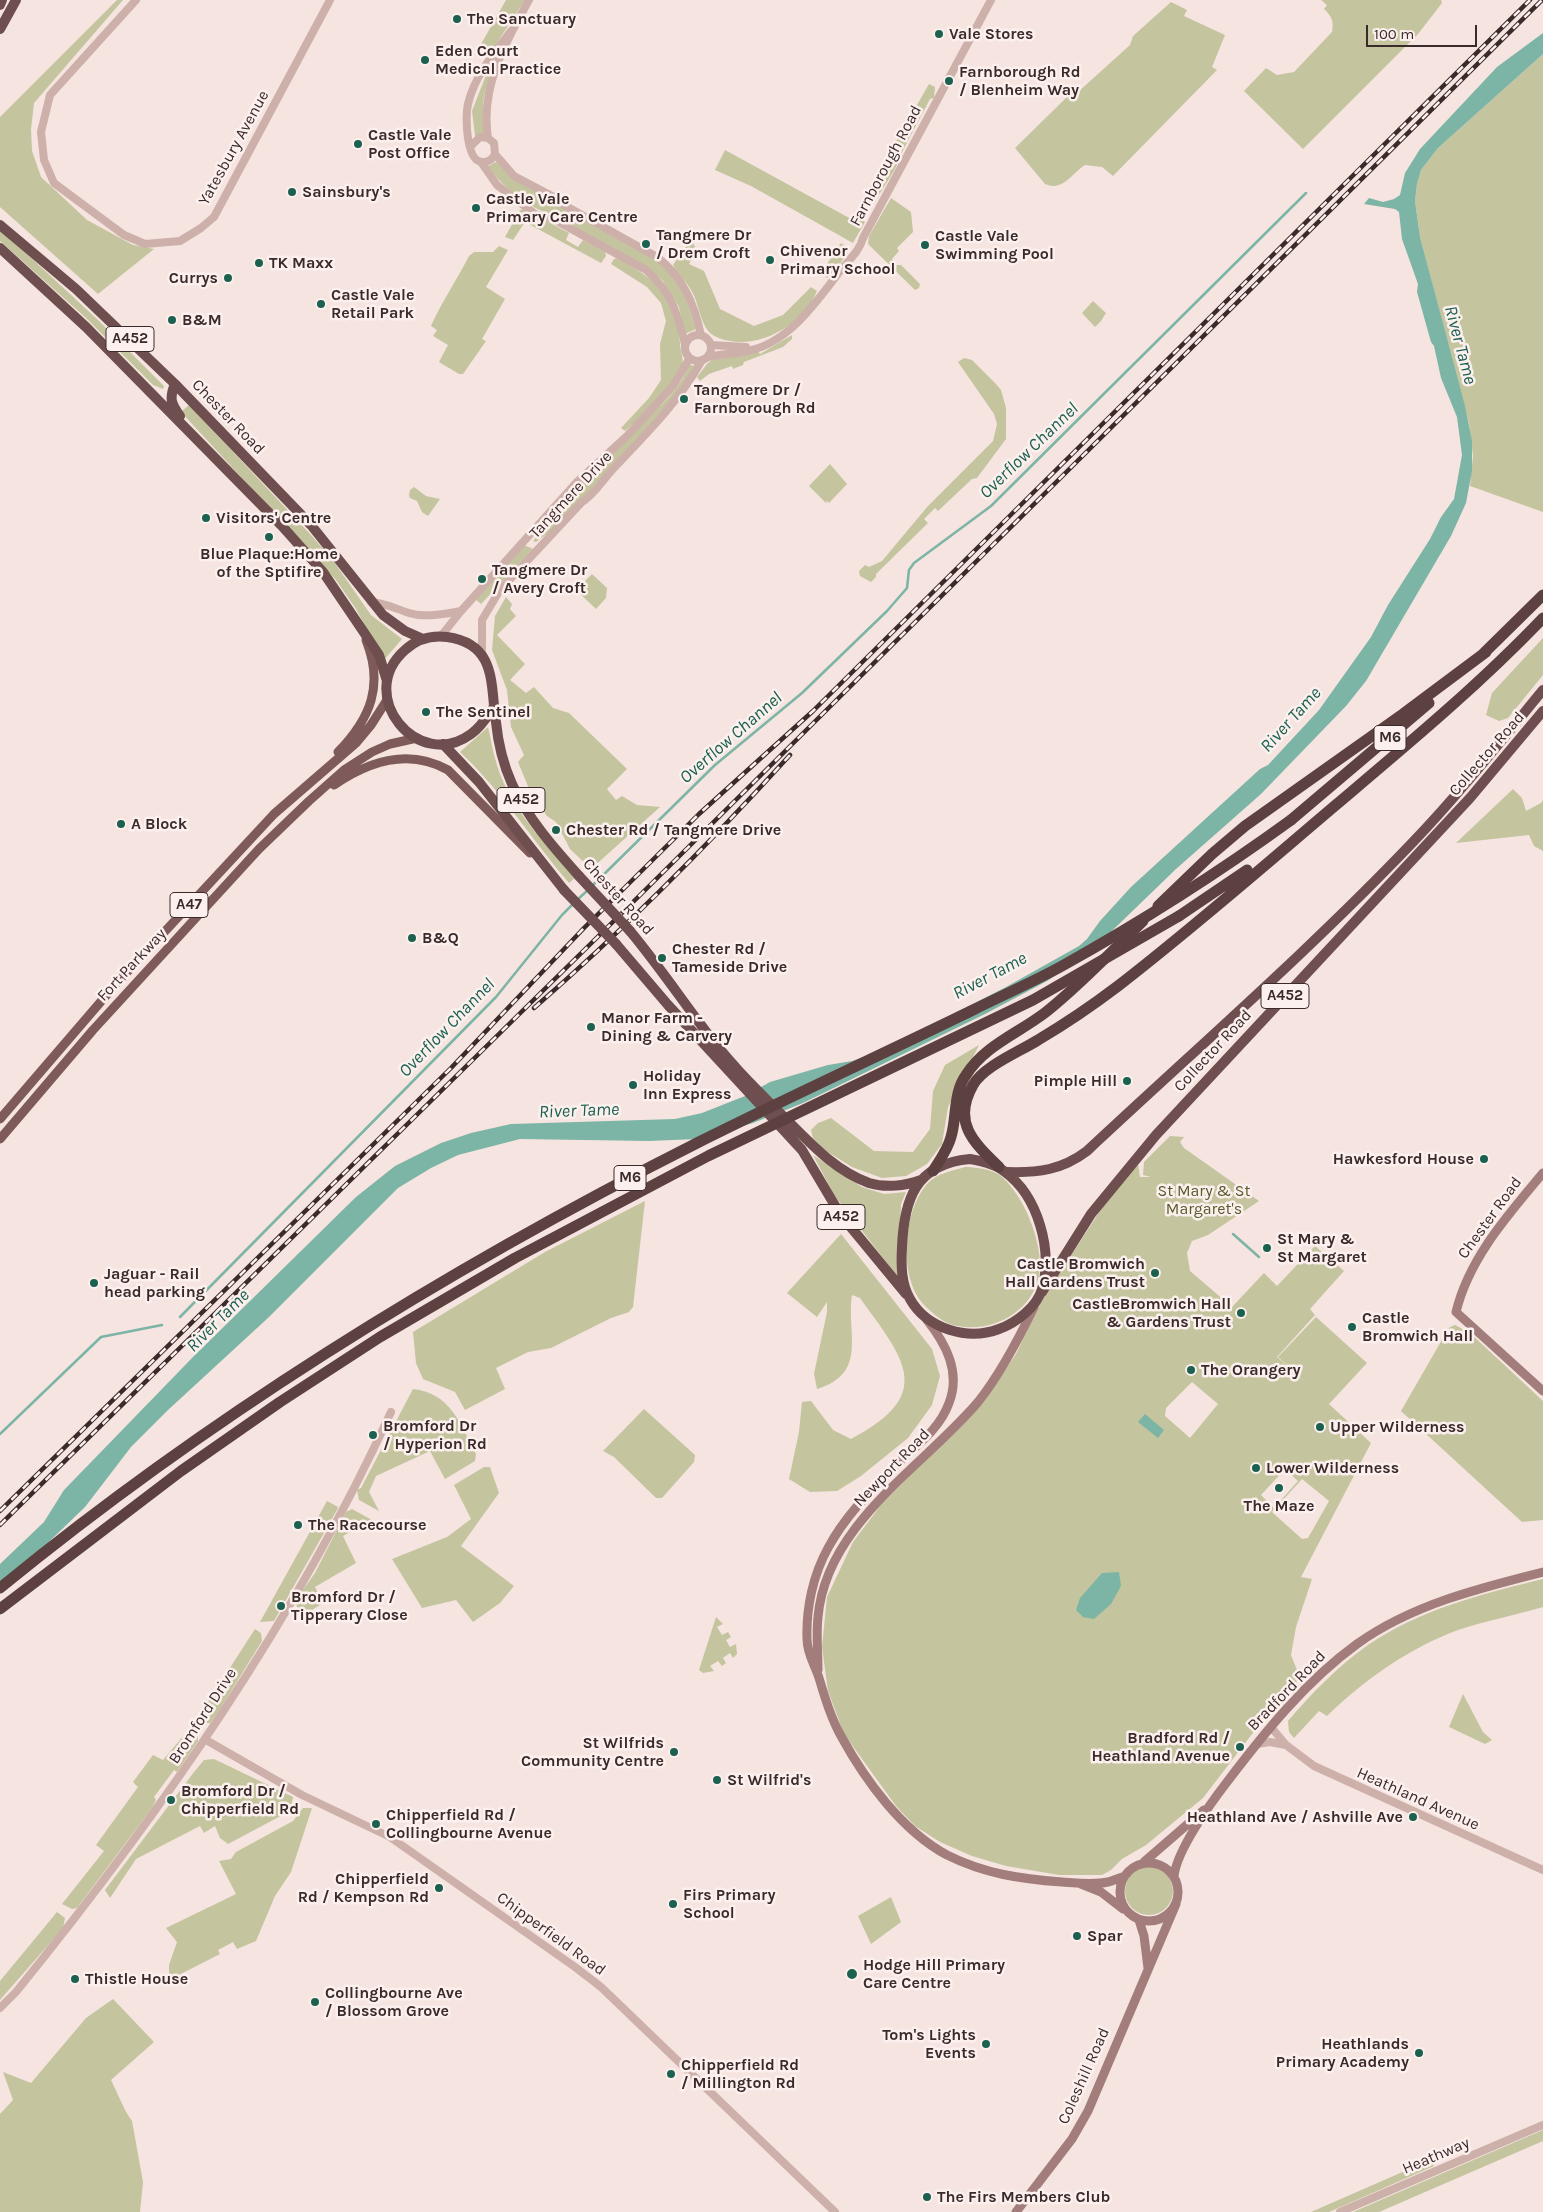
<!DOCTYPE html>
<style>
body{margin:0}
#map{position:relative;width:1543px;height:2212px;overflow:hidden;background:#f5e4e0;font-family:Karla,sans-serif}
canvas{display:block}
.scale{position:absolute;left:1366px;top:25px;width:111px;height:22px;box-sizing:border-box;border:2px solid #3b2a2a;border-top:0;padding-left:6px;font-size:15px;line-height:18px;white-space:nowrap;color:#3b2a2a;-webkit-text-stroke:4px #fbf0ed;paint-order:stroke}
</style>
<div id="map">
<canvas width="1543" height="2212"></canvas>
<div class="scale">100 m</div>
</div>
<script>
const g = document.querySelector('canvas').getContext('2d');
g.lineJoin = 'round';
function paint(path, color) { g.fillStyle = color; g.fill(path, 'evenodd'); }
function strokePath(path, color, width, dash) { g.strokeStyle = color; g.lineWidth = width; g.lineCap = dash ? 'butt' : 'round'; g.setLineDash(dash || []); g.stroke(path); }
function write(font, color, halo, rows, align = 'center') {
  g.font = font + ' Karla,sans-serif'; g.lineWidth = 5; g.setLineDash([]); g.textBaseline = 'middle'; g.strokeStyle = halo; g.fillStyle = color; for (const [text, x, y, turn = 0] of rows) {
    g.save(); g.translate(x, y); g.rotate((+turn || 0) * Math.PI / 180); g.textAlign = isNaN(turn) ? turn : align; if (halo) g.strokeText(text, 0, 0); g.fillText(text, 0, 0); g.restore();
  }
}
paint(new Path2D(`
 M117 0H123L34 103 31 129 32 151 41 177 87 220 133 245 154 249 98 294 0 207V117Z
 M506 0H525L489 55 484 58 476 53Z
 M1321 0H1441L1442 3 1418 34 1303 149 1244 91 1266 68 1277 75 1294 72 1332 32C1334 22 1332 16 1324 9L1327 5Z
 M1171 2 1187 10 1184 16 1225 35 1212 67 1217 70 1113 176 1102 167 1085 165C1072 173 1063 192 1045 184L1015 148 1067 97 1078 92 1130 45 1133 36Z
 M1543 54V512L1470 486 1473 456 1469 424 1420 237 1415 201 1417 184 1421 170 1438 148Z
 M488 70C492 80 485 87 484 97 482 110 484 122 485 135L475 136 472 111Z
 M929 84 935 87 934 98 930 99 901 154C898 168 882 189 874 203L863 199Z
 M725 150 853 220 855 216 865 222 853 243 751 186 715 170Z
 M498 161C515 183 525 183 547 196 580 217 615 236 650 255 681 279 685 294 696 329L685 334 679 307 663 281 649 269 552 214C532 211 499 184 488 166Z
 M891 198 911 212 913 232 897 248 899 251 892 259 896 265H901L920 284 919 288 915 290 868 244 869 236Z
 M524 209 569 233 566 240 578 247 583 240 605 251 606 256 601 263 525 222 513 240 505 237 520 210Z
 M0 229 98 320 164 386 163 389 153 385 86 318 0 241Z
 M688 243H693L697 251 689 264 704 271 720 309 754 326 783 315 811 287 817 291C804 323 764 347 730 341 723 340 714 337 709 332 699 320 699 303 691 290 686 281 678 274 673 265Z
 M841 243 850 249 836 270 827 278 821 273Z
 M499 246 508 250 486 287 505 299 482 339 486 341 463 374H459L439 362 448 345 433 336 437 330 431 326C442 301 457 280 469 256L474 252H493Z
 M618 258C656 280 676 296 680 343 680 350 684 358 682 365 675 389 643 415 625 431L621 428 649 398 661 380 660 344 666 321 661 303 647 287 611 264 614 259Z
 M1093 301 1106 313 1101 321 1095 327 1082 313Z
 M792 335V339L783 347 744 362 743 365 733 369 732 366 709 374 700 381 697 377 707 364 713 359 758 351 760 354Z
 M964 358 972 360 995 383 1001 390 1006 408V439L977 478 972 479 938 511 935 508 924 519 928 523 876 574V577L871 582 860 576 859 571 865 565 869 567 882 561 928 506 993 441 997 424 994 414 958 362Z
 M689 364 696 367 677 396 587 495 584 496 552 530 536 542 533 541 583 481H587L652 413C667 401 683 383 689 364Z
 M189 405 311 535 332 559 371 615 402 639 384 660 356 609 336 580 181 412Z
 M830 464 847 484 829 503 827 501 826 503 809 486Z
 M414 487 426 496 440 499 428 516 422 512 417 501 410 498 409 495 410 490Z
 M524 545 533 549 481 604 475 599Z
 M592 574 607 588 606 598 596 609 576 590Z
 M506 597 512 604 510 609 516 616 497 635 525 664 510 680 526 693 534 687 553 708 569 713 627 769 607 789 616 800 622 796 637 805 660 807 591 869 570 849 556 822 547 816 530 791 518 762 524 755 511 727 507 690 492 650 495 616Z
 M1543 638V675L1508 718 1499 721 1486 715 1492 693Z
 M488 727C491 740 493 753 497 765 510 809 546 844 575 878L569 883C532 840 502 791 460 752Z
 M1513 789 1522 798 1526 811 1541 803 1543 800V851L1534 846 1529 835 1456 843Z
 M979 1045 948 1107 942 1144 927 1164 906 1176 882 1178 852 1167 823 1149 813 1138 811 1130 818 1123 831 1118 874 1151 913 1152 930 1129 933 1091 945 1065Z
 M1170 1136 1184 1137 1180 1142 1184 1148 1259 1201 1208 1235 1192 1241 1187 1253 1190 1271 1232 1307 1264 1273 1277 1286 1315 1246 1344 1271 1310 1309 1315 1315 1277 1357 1310 1386 1278 1357 1316 1317 1367 1363 1329 1404 1371 1443 1301 1577 1312 1579 1296 1627 1291 1655 1298 1673 1296 1686 1262 1721 1203 1798 1146 1845 1122 1859 1111 1870 1102 1875H1059L1006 1866 972 1856 940 1842 915 1826 896 1806 844 1734 828 1691 822 1647 827 1597 853 1542 881 1505 983 1402 1016 1354 1039 1305 1109 1197 1138 1164 1140 1177H1151L1143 1175 1144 1162ZM1192 1382 1218 1404 1190 1438 1165 1416 1166 1408ZM1285 1469 1298 1481 1274 1508 1261 1495ZM1302 1479 1329 1501 1308 1538 1302 1539 1272 1512Z
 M813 1155 862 1187 884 1194 906 1192 901 1204 898 1277 834 1195Z
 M965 1167C975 1167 989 1169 998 1174 1023 1191 1045 1246 1039 1276 1032 1310 997 1330 965 1327 960 1326 954 1326 950 1324 940 1320 930 1311 923 1304 898 1276 903 1211 927 1184 937 1173 952 1171 965 1167Z
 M645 1201 633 1307 629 1312 611 1318 551 1348 528 1352 496 1368 505 1389 465 1410 455 1392 423 1379 416 1363 413 1332 545 1252Z
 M841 1234 932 1349 940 1376 932 1405 908 1438 861 1476 837 1491 810 1492 789 1479 799 1432 802 1402 811 1401 833 1430 851 1439C937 1394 904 1359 860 1298L852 1295C846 1333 869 1373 817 1389L814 1374 827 1312V1302L817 1317 787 1293Z
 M1455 1325 1470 1333 1543 1401V1520L1522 1522 1401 1411 1443 1338 1450 1327Z
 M413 1389C451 1393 460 1424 476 1454L475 1461 445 1479 430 1451 376 1476 369 1492 379 1511 359 1500 357 1490 361 1488Z
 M644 1409 695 1455 694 1462 662 1498H656L614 1457 603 1451Z
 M484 1467H490L499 1493 461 1546 514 1586 500 1603 473 1622 456 1600 422 1608 392 1559 447 1537 471 1519 454 1485Z
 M327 1501 338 1507 337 1510 274 1621 260 1622Z
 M352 1509 372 1520 343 1536 356 1563 315 1587 323 1603 301 1617 295 1601 315 1573 346 1512Z
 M1543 1579V1607C1515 1615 1485 1621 1458 1630 1409 1648 1364 1680 1327 1716L1319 1711 1294 1738 1289 1732 1288 1721C1311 1694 1339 1665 1368 1645 1421 1609 1482 1594 1543 1579Z
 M716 1617 723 1624 717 1627 722 1635 728 1632 731 1637 726 1640 730 1647 736 1644 737 1654 733 1658 730 1653 723 1658 726 1663 722 1666 718 1661 710 1666 714 1671 703 1673 699 1670Z
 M255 1629 261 1633 262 1641 217 1714 210 1723H204L197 1719Z
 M1463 1694 1483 1732 1492 1740 1485 1744 1449 1727Z
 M190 1728 198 1735V1741L177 1772 174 1770 154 1797 156 1800 152 1808 77 1908 72 1909 62 1904 104 1851 96 1845 138 1787 133 1782 153 1755 163 1760Z
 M214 1759 293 1797 290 1811 228 1844 220 1838 215 1826 204 1833 200 1826 136 1859 110 1898 105 1890 194 1772 204 1760Z
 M303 1808H312L291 1872 275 1896 256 1941 237 1949 233 1942 218 1950 220 1954 169 1980V1965L177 1942 166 1928 236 1894 219 1861 231 1859 236 1852 293 1821Z
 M1125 1891a24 24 0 1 1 48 0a24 24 0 1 1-48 0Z
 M891 1897 901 1922 871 1944 858 1916Z
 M57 1912 65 1918 63 1928 0 2000V1981Z
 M113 1999 154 2042 111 2080 126 2112 132 2121 143 2182 140 2212H0V2114L13 2100 3 2072 31 2083 86 2018Z
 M1543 2130V2141L1379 2212H1353Z
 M1430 2160 1434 2166 1329 2212H1311Z`), '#c4c59e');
paint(new Path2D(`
 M1543 33V54L1438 148 1421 170 1417 184 1415 201 1420 237 1465 406 1472 441V471L1466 503 1451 536 1366 681 1346 706 1261 794 1176 869 1088 954 1047 981 985 1014 803 1103 753 1123 697 1139 649 1141 520 1139 458 1155 431 1168 398 1188 269 1317 168 1410 131 1447 85 1507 0 1589V1564L44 1522 64 1490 194 1356 356 1197 395 1166 441 1143 471 1133 511 1124 675 1119 702 1113 745 1096 770 1082 828 1065 852 1061 885 1049 1006 987 1079 946 1087 939 1100 921 1131 887 1260 769 1268 765 1319 710 1371 637 1388 605 1430 539 1441 517 1454 499 1462 455 1457 417 1441 378 1434 346 1431 342 1417 292 1418 284 1402 239 1399 212 1395 209 1364 204 1369 198 1383 202 1394 199 1400 195 1405 173 1420 149 1497 67Z
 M1145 1414 1164 1430 1158 1438 1138 1422Z
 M1119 1572 1121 1586 1111 1604 1094 1619 1083 1617 1076 1610 1080 1598 1102 1573Z`), '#7cb4a5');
strokePath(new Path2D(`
 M592 886 715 765 802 693 887 611 907 588 909 570 914 563 991 506 1306 193
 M577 900 588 890
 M1233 1234 1259 1257
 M180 1317 496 997 562 915 573 904
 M0 1434 101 1337 162 1325`), '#7cb4a5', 2.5);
strokePath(new Path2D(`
 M136 0 50 95 41 132 44 160 54 183 66 192 124 235 145 244 180 241 201 228 214 217 330 0
 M488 138C480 87 505 43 529 0
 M471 146 480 137 488 138 494 143 495 154C493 159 489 162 483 162 466 163 465 117 468 104 474 77 494 53 511 31
 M495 154 514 176 552 196 564 205 657 257C683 277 694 303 701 335
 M481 162 497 185 535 214 553 219 646 270C672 293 677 312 685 344
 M685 348a13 13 0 1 1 26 0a13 13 0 1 1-26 0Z
 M711 345 746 347
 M708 357C721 354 734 354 747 351 787 344 814 305 837 275 846 262 859 253 863 238L991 0
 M371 602C386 603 396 609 409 613 425 618 445 614 461 611
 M441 636 461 611 577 482 627 436 673 386 689 359
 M482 655V620L500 590 581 503C595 494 602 481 612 470 646 434 678 403 702 360
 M1271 1727 1286 1745 1314 1766 1543 1870
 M206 1740 302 1795 390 1837 575 1967 601 1987 835 2212
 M1257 1744 1270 1742 1286 1745
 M0 2008 16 1992C161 1813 294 1623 391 1412
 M1340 2212 1543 2125`), '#ceb0aa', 8);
strokePath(new Path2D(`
 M1543 1173C1508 1215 1469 1258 1456 1312L1543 1391
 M927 1320C946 1344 961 1372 949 1403 939 1431 913 1448 893 1468 869 1492 844 1518 828 1548 813 1575 806 1608 807 1639 807 1654 815 1665 819 1678 825 1698 831 1718 841 1736 865 1780 902 1831 947 1855 985 1874 1021 1879 1062 1882 1077 1883 1094 1885 1108 1882 1113 1881 1118 1878 1123 1877
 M818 1670C818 1653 816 1635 818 1617 826 1524 923 1467 978 1402 998 1377 1020 1336 1034 1307
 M1144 1862 1204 1810
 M1120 1892a29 29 0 1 1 58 0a29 29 0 1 1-58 0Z
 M1174 1876C1177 1850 1210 1804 1227 1782 1265 1732 1306 1681 1357 1644 1411 1605 1479 1588 1543 1572
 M1081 1884 1101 1892 1123 1909
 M1139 1920 1144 1936 1148 1968
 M1016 2212 1072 2139 1088 2111 1176 1904`), '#a27d7b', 9);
strokePath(new Path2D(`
 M338 752C371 718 384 685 366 640
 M334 785C369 761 409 748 448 770L530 853
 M0 1119 116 984 274 814 356 743 371 725 387 700
 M0 1139 93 1030 259 849 309 801 344 770 372 752 390 744 417 738`), '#7e5b5a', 9);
strokePath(new Path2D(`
 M0 5 2 0
 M0 29 16 0
 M0 225 76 289 175 384 311 525 383 615 405 631 423 639
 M0 248 86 327 282 526 323 572 361 628 379 655 387 681
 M175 384C169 398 171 404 180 416
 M493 708C487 717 481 727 471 734 418 773 354 695 405 650 417 639 431 635 447 637 498 644 490 686 496 722 498 743 504 766 512 784 528 819 554 848 579 876
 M443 744 479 782 564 890
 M630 931C655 961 677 993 701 1025 726 1060 757 1090 788 1121 812 1145 836 1171 869 1183 885 1188 905 1186 921 1180
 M616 944 668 1005 802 1150 840 1214 906 1294
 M970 1159C982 1161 996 1164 1005 1172 1038 1196 1053 1250 1042 1289 1037 1307 1016 1323 999 1329 968 1341 927 1329 910 1299 901 1283 901 1265 902 1247 904 1200 915 1164 970 1159Z
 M1007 1172C1038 1173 1062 1170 1087 1151 1196 1049 1310 950 1413 842 1459 794 1501 741 1543 690
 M1042 1292 1091 1214 1156 1135 1470 798 1543 711`), '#6e4e4e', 10);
strokePath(new Path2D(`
 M1482 655 1543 595
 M1291 820 1429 703
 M1158 906 1212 854 1245 826 1403 714 1486 652
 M1179 916 1247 870
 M999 1167C973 1142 952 1122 973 1085 984 1066 1019 1052 1038 1040 1065 1024 1093 1005 1118 986 1193 928 1265 865 1337 804 1408 744 1479 685 1543 618
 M933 1171C940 1160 948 1149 951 1137 957 1117 953 1093 966 1075 985 1045 1019 1033 1046 1012 1081 984 1111 952 1143 921`), '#5d4141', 11);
const rail = new Path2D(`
 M534 1008C625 929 709 844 790 755
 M0 1511 451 1068 584 928 699 814 813 711 1530 0
 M0 1525 626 909 1542 0`);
strokePath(rail, '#3b2a2a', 4.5);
strokePath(rail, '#fbf0ed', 2.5, [8]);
strokePath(new Path2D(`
 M579 876 630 931
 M564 890 616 944`), '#6e4e4e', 10);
strokePath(new Path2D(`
 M0 1588C215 1412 453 1266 701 1141 791 1096 883 1054 973 1010 1003 995 1033 982 1062 966 1141 922 1218 873 1291 820
 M0 1609 181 1471 280 1402 380 1337 515 1258 708 1156 1033 1000 1179 916`), '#5d4141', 11);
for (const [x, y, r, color] of [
 [457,19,5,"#1c6050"],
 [939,34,5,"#1c6050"],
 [425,60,5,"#1c6050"],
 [949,81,5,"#1c6050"],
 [358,144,5,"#1c6050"],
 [292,192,5,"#1c6050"],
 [476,208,5,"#1c6050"],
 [646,244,5,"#1c6050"],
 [925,245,5,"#1c6050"],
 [770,260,5,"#1c6050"],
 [259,263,5,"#1c6050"],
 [228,278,5,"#1c6050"],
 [321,304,5,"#1c6050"],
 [172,320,5,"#1c6050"],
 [684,399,5,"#1c6050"],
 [206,518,5,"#1c6050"],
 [269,537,5,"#1c6050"],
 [482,579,5,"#1c6050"],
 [426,712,5,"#1c6050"],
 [121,824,5,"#1c6050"],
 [556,830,5,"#1c6050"],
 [412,938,5,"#1c6050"],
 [662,958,5,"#1c6050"],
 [591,1027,5,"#1c6050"],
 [1127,1081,5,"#1c6050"],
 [633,1085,5,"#1c6050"],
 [1484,1159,5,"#1c6050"],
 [1267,1248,5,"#1c6050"],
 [1155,1273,5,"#1c6050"],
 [94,1283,5,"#1c6050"],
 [1241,1313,5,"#1c6050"],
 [1352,1327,5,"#1c6050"],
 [1191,1370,5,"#1c6050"],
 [1320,1427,5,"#1c6050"],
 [373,1435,5,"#1c6050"],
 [1256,1468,5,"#1c6050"],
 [1279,1488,5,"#1c6050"],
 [298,1525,5,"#1c6050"],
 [281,1606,5,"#1c6050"],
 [1240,1747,5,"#1c6050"],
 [674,1752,5,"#1c6050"],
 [717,1780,5,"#1c6050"],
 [171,1800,5,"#1c6050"],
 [1413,1817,5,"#1c6050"],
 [376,1824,5,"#1c6050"],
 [439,1888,5,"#1c6050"],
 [673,1904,5,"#1c6050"],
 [1077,1936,5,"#1c6050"],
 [852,1974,6,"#1c6050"],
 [75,1979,5,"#1c6050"],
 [315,2002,5,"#1c6050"],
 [986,2044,5,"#1c6050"],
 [1419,2053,5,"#1c6050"],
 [671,2074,5,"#1c6050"],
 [927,2197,5,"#1c6050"]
]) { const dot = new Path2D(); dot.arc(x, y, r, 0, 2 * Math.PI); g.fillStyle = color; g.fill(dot); strokePath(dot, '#fbf0ed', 2); }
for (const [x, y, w] of [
 [130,339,48],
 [1390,738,32],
 [521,800,48],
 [189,905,38],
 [1285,996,48],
 [630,1178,32],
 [841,1217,48]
]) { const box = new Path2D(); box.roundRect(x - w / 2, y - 12.5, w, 25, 4); g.fillStyle = '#fbf0ed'; g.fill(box); strokePath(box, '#3b2a2a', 1); }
write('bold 15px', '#3b2a2a', null, [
 ["A452",130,339],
 ["M6",1390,738],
 ["A452",521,800],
 ["A47",189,905],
 ["A452",1285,996],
 ["M6",630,1178],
 ["A452",841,1217]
]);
write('bold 16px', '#3b2a2a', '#fbf0ed', [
 ["The Sanctuary",467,19],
 ["Vale Stores",949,34],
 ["Eden Court",435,51],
 ["Medical Practice",435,69],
 ["Farnborough Rd",959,72],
 ["/ Blenheim Way",959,90],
 ["Castle Vale",368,135],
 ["Post Office",368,153],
 ["Sainsbury's",302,192],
 ["Castle Vale",486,199],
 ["Primary Care Centre",486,217],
 ["Tangmere Dr",656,235],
 ["/ Drem Croft",656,253],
 ["Castle Vale",935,236],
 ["Swimming Pool",935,254],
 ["Chivenor",780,251],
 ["Primary School",780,269],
 ["TK Maxx",269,263],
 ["Currys",218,278,"right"],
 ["Castle Vale",331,295],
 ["Retail Park",331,313],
 ["B&M",182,320],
 ["Tangmere Dr /",694,390],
 ["Farnborough Rd",694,408],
 ["Visitors' Centre",216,518],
 ["Blue Plaque:Home",269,554,"center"],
 ["of the Sptifire",269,572,"center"],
 ["Tangmere Dr",492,570],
 ["/ Avery Croft",492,588],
 ["The Sentinel",436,712],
 ["A Block",131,824],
 ["Chester Rd / Tangmere Drive",566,830],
 ["B&Q",422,938],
 ["Chester Rd /",672,949],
 ["Tameside Drive",672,967],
 ["Manor Farm -",601,1018],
 ["Dining & Carvery",601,1036],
 ["Holiday",643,1076],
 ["Inn Express",643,1094],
 ["Pimple Hill",1117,1081,"right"],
 ["Hawkesford House",1474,1159,"right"],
 ["St Mary &",1277,1239],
 ["St Margaret",1277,1257],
 ["Castle Bromwich",1145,1264,"right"],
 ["Hall Gardens Trust",1145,1282,"right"],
 ["Jaguar - Rail",104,1274],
 ["head parking",104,1292],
 ["CastleBromwich Hall",1231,1304,"right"],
 ["& Gardens Trust",1231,1322,"right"],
 ["Castle",1362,1318],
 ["Bromwich Hall",1362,1336],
 ["The Orangery",1201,1370],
 ["Bromford Dr",383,1426],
 ["/ Hyperion Rd",383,1444],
 ["Upper Wilderness",1330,1427],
 ["Lower Wilderness",1266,1468],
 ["The Maze",1279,1506,"center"],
 ["The Racecourse",308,1525],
 ["Bromford Dr /",291,1597],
 ["Tipperary Close",291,1615],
 ["Bradford Rd /",1230,1738,"right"],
 ["Heathland Avenue",1230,1756,"right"],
 ["St Wilfrids",664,1743,"right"],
 ["Community Centre",664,1761,"right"],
 ["St Wilfrid's",727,1780],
 ["Bromford Dr /",181,1791],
 ["Chipperfield Rd",181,1809],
 ["Chipperfield Rd /",386,1815],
 ["Collingbourne Avenue",386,1833],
 ["Heathland Ave / Ashville Ave",1403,1817,"right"],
 ["Chipperfield",429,1879,"right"],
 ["Rd / Kempson Rd",429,1897,"right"],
 ["Firs Primary",683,1895],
 ["School",683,1913],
 ["Spar",1087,1936],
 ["Hodge Hill Primary",863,1965],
 ["Care Centre",863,1983],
 ["Thistle House",85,1979],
 ["Collingbourne Ave",325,1993],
 ["/ Blossom Grove",325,2011],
 ["Tom's Lights",976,2035,"right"],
 ["Events",976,2053,"right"],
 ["Heathlands",1409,2044,"right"],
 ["Primary Academy",1409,2062,"right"],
 ["Chipperfield Rd",681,2065],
 ["/ Millington Rd",681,2083],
 ["The Firs Members Club",937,2197]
], 'left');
write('16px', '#3b2a2a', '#fbf0ed', [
 ["Yatesbury Avenue",234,148,-61],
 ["Farnborough Road",886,166,-62],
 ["Chester Road",228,417,46],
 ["Tangmere Drive",571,495,-47],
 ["Collector Road",1487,754,-49],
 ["Chester Road",618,897,48],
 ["Fort Parkway",132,965,-47],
 ["Collector Road",1213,1051,-47],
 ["Chester Road",1490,1218,-54],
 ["Newport Road",892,1468,-46],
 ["Bradford Road",1287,1691,-46],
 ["Bromford Drive",203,1716,-57],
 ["Heathland Avenue",1418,1799,24],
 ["Chipperfield Road",551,1934,36],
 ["Coleshill Road",1084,2076,-66],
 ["Heathway",1436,2156,-23]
]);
write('16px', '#585b2c', '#fbf0ed', [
 ["St Mary & St",1204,1191],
 ["Margaret's",1204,1209]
]);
write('italic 18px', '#1c6050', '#fbf0ed', [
 ["River Tame",1460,345,75],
 ["Overflow Channel",1029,451,-44],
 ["River Tame",1291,720,-48],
 ["Overflow Channel",731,738,-41],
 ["River Tame",990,976,-28],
 ["Overflow Channel",447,1028,-46],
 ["River Tame",579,1111,-2],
 ["River Tame",218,1321,-45]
]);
</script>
